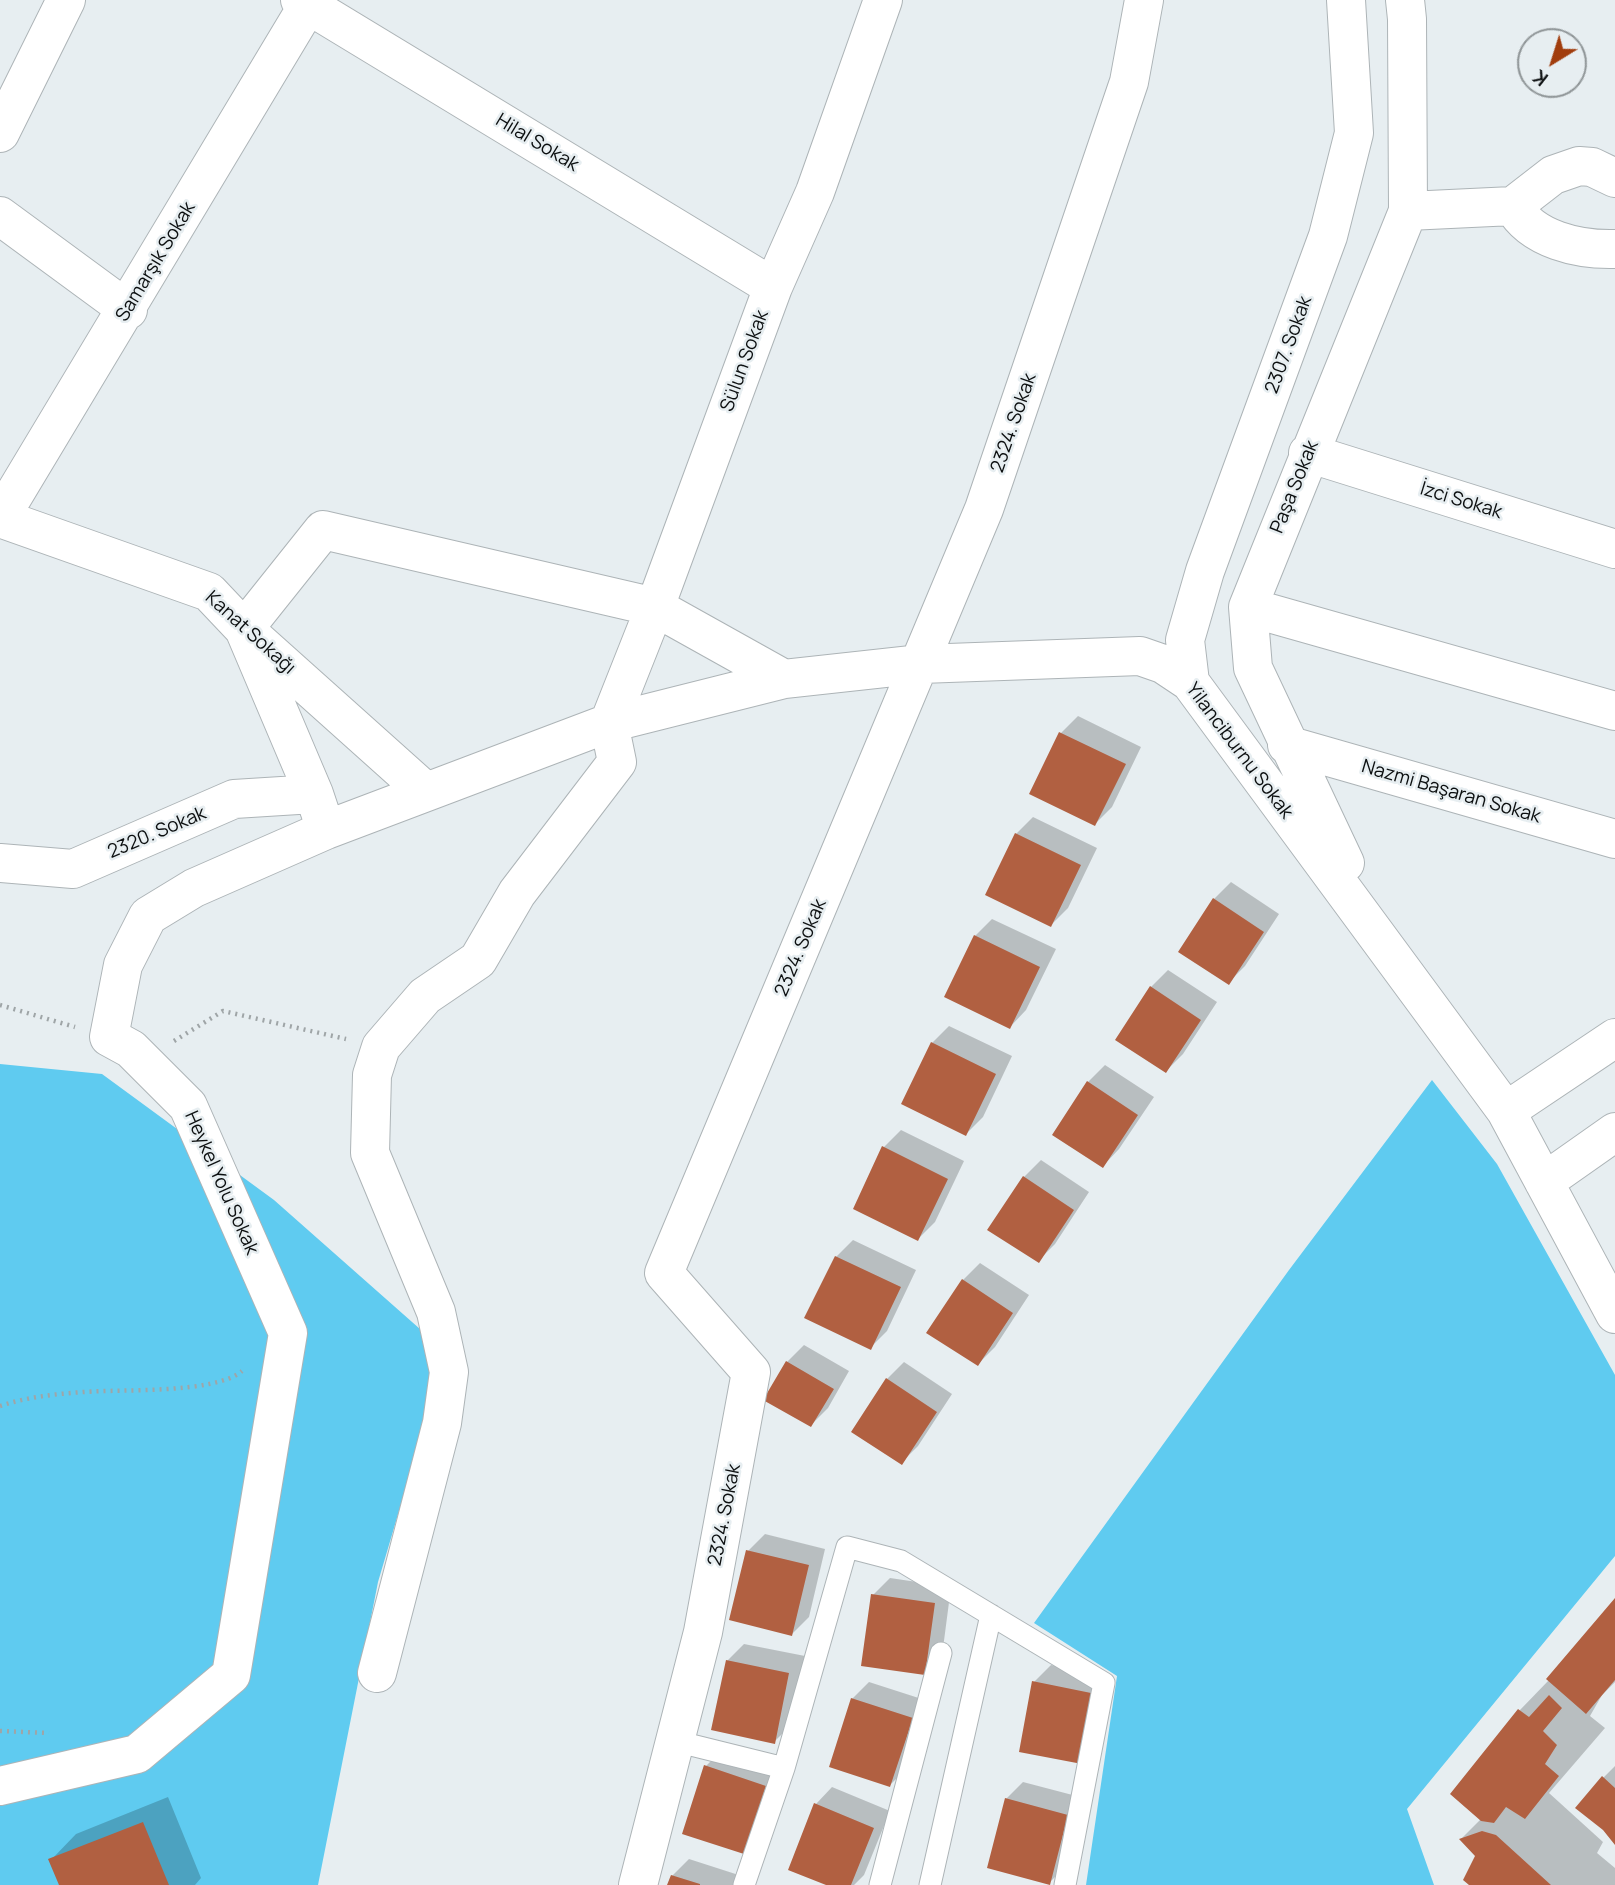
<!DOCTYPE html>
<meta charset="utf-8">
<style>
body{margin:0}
#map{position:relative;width:1615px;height:1885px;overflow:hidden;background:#e7eef1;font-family:Manrope,sans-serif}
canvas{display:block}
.north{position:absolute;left:1517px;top:28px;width:70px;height:70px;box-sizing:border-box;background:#e7eef1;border:2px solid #8f9597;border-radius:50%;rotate:218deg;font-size:19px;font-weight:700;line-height:28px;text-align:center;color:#0c0f10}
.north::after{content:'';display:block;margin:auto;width:24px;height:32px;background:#a13d0d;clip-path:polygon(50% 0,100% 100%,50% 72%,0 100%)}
</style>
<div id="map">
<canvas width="1615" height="1885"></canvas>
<div class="north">K</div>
</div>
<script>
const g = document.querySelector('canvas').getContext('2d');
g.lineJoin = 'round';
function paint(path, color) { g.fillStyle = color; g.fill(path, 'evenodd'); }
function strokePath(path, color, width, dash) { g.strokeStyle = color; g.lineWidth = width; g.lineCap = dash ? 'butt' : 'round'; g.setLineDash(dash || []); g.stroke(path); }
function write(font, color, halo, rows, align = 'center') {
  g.font = font + ' Manrope,sans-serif'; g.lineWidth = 5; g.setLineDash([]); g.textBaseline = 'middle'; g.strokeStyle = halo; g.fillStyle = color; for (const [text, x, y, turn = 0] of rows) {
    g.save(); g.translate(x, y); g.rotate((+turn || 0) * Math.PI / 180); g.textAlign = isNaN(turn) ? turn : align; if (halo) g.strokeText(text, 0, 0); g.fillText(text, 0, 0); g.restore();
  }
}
paint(new Path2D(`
 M0 1064 102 1074 274 1200 446 1352 378 1582 318 1885H0Z
 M1432 1080 1497 1164 1615 1375V1556L1407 1809 1434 1885H1086L1117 1676 1034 1623 1289 1270Z`), '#5fcbf0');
paint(new Path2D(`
 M1078 716 1141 747 1112 807 1095 824 1032 793 1061 733Z
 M1033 817 1097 848 1068 908 1051 925 1016 834Z
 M1231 882 1279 914 1245 966 1228 983 1214 899Z
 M992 919 1056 949 1026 1010 1010 1027 975 936Z
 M1168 970 1217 1002 1183 1054 1166 1071 1151 987Z
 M949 1026 1012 1056 983 1117 966 1134 932 1043Z
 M1105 1065 1154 1097 1119 1149 1103 1166 1088 1082Z
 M901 1130 964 1161 935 1222 918 1239 884 1147Z
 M1041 1160 1089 1192 1055 1244 1038 1261 1024 1177Z
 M853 1240 916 1270 887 1331 870 1348 836 1257Z
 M980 1263 1029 1295 995 1347 978 1364 963 1280Z
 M804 1345 849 1371 828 1408 811 1425 787 1362Z
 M904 1362 952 1394 918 1446 901 1463 887 1379Z
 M765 1534 825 1549 809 1617 792 1634 748 1551Z
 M890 1578 951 1587 942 1656 925 1673 873 1595Z
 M1615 1601V1682L1602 1695 1590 1716 1605 1728 1549 1793 1603 1842 1597 1853 1615 1868V1885H1471L1478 1856 1461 1839 1481 1819 1453 1794 1520 1710 1549 1680Z
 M744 1644 805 1656 791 1725 774 1742 727 1661Z
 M1051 1665 1112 1677 1081 1763 1034 1682Z
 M869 1682 928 1701 907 1768 890 1785 852 1699Z
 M723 1749 782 1769 744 1852 706 1766Z
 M1615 1766V1843L1604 1829 1603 1778Z
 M1023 1782 1084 1798 1066 1866 1049 1883 1006 1799Z
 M832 1787 890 1811 864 1875 854 1885H830L816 1804Z
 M168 1797 201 1878 195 1885H61L51 1860 76 1834Z
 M689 1859 748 1878 746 1885H669L672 1876Z`), '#0003');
paint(new Path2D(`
 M1059 732 1126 764 1095 826 1029 794Z
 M1015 833 1081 865 1051 927 985 895Z
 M1213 898 1264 932 1229 985 1178 952Z
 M974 935 1040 967 1010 1029 944 997Z
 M1150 986 1201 1020 1166 1073 1115 1040Z
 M931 1042 996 1074 966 1136 901 1104Z
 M1087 1081 1138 1115 1103 1168 1052 1135Z
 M882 1146 948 1179 918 1241 853 1209Z
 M1023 1176 1074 1210 1039 1263 987 1230Z
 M835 1256 901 1287 871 1350 804 1318Z
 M962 1279 1013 1313 978 1366 926 1333Z
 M786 1361 834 1389 811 1427 763 1400Z
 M886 1378 937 1412 902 1465 851 1432Z
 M746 1550 809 1565 792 1636 729 1620Z
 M871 1594 935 1603 925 1675 861 1666Z
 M1615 1598V1680L1586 1714 1546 1679Z
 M726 1660 789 1673 775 1744 711 1730Z
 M1032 1681 1096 1694 1082 1764 1019 1752Z
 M1549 1695 1562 1708 1543 1731 1557 1745 1545 1764 1559 1776 1525 1819 1506 1807 1494 1823 1481 1821 1450 1794 1518 1709 1529 1717Z
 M851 1698 913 1718 890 1787 829 1767Z
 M704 1765 766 1786 744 1854 682 1834Z
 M1602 1776 1615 1788V1845L1603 1830 1575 1808Z
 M1005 1798 1068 1815 1050 1885 987 1868Z
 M814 1803 874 1828 851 1885H826L788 1870Z
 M143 1822 169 1885H59L48 1859Z
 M1482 1831 1496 1835 1551 1885H1469L1463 1880 1475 1856 1459 1839Z
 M671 1875 700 1884V1885H667Z`), '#b16041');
const service = new Path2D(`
 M675 1741 784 1768 744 1885
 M784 1768 847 1547 901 1561 1104 1683 1065 1885
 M880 1885 941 1653
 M930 1885 991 1615`);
const minor = new Path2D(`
 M300 0 773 287
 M0 133 66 0
 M1513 206C1532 240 1579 250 1615 249
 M1408 211 1513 206 1553 175 1579 166 1592 167 1615 178
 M0 216 128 310
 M1308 453 1615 549
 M0 518 308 5
 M0 518 209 592 244 629 426 792
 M1248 607 1615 711
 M1190 682 1185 640 1205 571 1328 236 1354 133 1346 0
 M609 723 655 607 773 287 815 192 883 0
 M1287 745 1615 839
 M326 830 314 794 244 629 323 530 655 607 784 679
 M0 863 73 869 234 799 314 794
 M1345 863 1253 668 1248 607 1408 211 1407 19 1405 0
 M1506 1111 1615 1038
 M1544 1182 1615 1132
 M377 1673 442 1423 449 1372 436 1312 370 1153 372 1075 381 1047 425 996 478 960 517 893 617 762 609 723
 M0 1786 137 1754 231 1675 288 1333 188 1106 131 1049 109 1037 123 965 148 916 194 888 326 830 609 723 784 679 921 664 1140 656 1163 664 1190 682 1506 1111 1615 1314
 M638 1885 703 1632 751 1372 664 1273 984 509 1129 82 1144 0`);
strokePath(service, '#adb4b7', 23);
strokePath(minor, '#adb4b7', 40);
strokePath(new Path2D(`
 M0 1005 75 1027
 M174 1041 223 1011 346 1039
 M0 1406C27 1397 55 1394 84 1392 122 1389 215 1394 242 1371
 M0 1731 49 1733`), '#9fa5a7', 4.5, [2, 5]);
strokePath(service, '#fff', 21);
strokePath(minor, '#fff', 38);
write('19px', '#0c0f10', '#e7eef1', [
 ["Hilal Sokak",537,143,31],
 ["Samarşık Sokak",156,262,-59],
 ["2307. Sokak",1289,345,-70],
 ["Sülun Sokak",745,361,-70],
 ["2324. Sokak",1014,423,-71],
 ["Paşa Sokak",1295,487,-68],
 ["İzci Sokak",1461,501,17],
 ["Kanat Sokağı",250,633,42],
 ["Yilanciburnu Sokak",1239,751,53],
 ["Nazmi Başaran Sokak",1451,792,16],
 ["2320. Sokak",157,833,-23],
 ["2324. Sokak",801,948,-67],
 ["Heykel Yolu Sokak",221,1183,66],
 ["2324. Sokak",725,1515,-79]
]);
</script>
